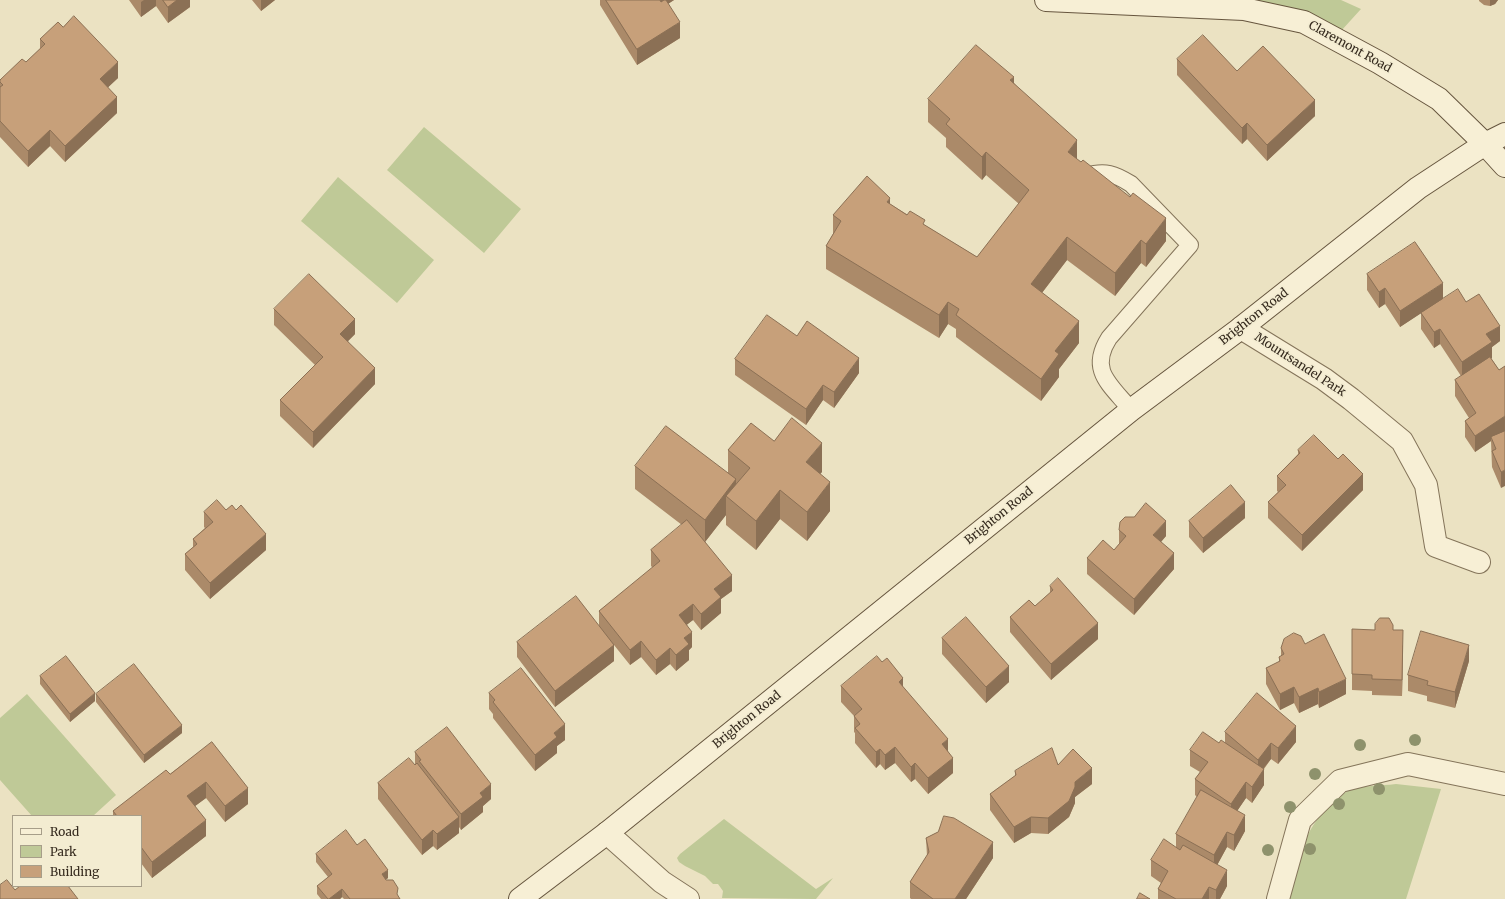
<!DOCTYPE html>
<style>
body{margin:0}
#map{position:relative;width:1505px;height:899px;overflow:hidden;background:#ebe2c2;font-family:Merriweather,serif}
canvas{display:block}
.legend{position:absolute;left:12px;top:815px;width:130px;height:72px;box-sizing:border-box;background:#f3ecd1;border:1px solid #a79e89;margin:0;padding:5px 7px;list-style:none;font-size:12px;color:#352a1e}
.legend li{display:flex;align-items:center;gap:8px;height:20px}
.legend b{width:20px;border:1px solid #a79e89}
</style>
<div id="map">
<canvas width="1505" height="899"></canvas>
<ul class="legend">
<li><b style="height:5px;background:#f7efd5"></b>Road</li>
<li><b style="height:11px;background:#bfc997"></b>Park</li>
<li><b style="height:11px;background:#c7a07a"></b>Building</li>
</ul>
</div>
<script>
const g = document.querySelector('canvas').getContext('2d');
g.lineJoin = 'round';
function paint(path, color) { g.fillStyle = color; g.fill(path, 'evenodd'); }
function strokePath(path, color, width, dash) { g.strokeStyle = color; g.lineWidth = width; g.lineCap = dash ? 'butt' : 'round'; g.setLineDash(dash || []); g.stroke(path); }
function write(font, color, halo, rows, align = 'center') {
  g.font = font + ' Merriweather,serif'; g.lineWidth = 3.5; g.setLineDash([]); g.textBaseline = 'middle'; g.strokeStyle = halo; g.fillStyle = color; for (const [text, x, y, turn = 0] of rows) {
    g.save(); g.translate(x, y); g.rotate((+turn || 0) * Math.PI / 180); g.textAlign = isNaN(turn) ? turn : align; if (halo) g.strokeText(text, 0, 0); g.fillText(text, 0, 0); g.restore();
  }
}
paint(new Path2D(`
 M1242 0H1341L1361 9 1341 31Z
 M424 127 521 209 484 253 387 170Z
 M338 177 434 260 397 303 301 221Z
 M27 694 116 795 93 816H32L0 780V718Z
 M1396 784 1441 789 1406 899H1287C1298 862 1302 831 1331 804 1336 798 1341 794 1348 791 1363 785 1380 786 1396 784Z
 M724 819 816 889 833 878 816 899 722 898 723 891 718 884H713L705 876 685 866 679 862 677 858 680 854Z`), '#bfc997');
const lane = new Path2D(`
 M1086 176C1105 170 1115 174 1131 184L1190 245 1109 338C1088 371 1111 385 1131 410`);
const street = new Path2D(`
 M1241 328 1324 379 1351 399 1402 441 1426 485 1436 546 1479 562
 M607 833 662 882 688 899
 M1278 899 1300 820 1340 781 1408 764 1505 784`);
const secondary = new Path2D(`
 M1046 0 1244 9 1304 22 1380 63 1439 99 1485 144 1505 166
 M520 899 607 833 1131 410 1241 328 1418 188 1485 144 1505 134`);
strokePath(lane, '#84745a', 18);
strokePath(street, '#84745a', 24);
strokePath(secondary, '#66553e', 24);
strokePath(lane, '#f7efd5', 16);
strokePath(street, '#f7efd5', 22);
strokePath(secondary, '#f7efd5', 22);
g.fillStyle = '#8e926c';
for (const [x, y] of [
 [1415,740],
 [1360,745],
 [1315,774],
 [1379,789],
 [1339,804],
 [1290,807],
 [1310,849],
 [1268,850]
]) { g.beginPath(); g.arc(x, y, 6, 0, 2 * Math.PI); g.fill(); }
paint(new Path2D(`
 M129 0H190V7L168 23 156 6 141 17Z
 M252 0H275L261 11Z
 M600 0H674L668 4 680 38 637 65 600 5Z
 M1479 0H1498L1495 4 1490 6 1484 5 1479 1Z
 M63 27 118 78 108 87 117 113 65 162 50 146 28 167 0 137V80L26 62 40 49V39Z
 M1177 59 1237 71 1315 116 1267 161 1247 139 1242 144 1177 75Z
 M1014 83 1077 160 1166 241 1146 267 1141 263 1115 296 1067 260 1042 293 1079 343 1059 369V377L1041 401 956 337V329L948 324 939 338 826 269V246L833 234V215L890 204 977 257 1019 204 986 175 982 180 946 147V138L928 122V99Z
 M1367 274 1443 299 1466 302 1500 341 1492 347 1491 358 1499 370 1505 366 1501 488 1492 467 1491 441 1475 452 1465 437V421L1469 418 1455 396V380L1461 376 1440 344 1434 348 1421 329V313L1400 327 1385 304 1379 308 1367 290Z
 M274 309 355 334 348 341 375 384 313 448 280 416V400L315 365 274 325Z
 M797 336 859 373 834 408 823 400 806 425 735 375V359Z
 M774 441 822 472 820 473 830 511 807 541 780 519 756 550 726 525V515L705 542 732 591 721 599V613L701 630 693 620 687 624 692 647 689 650V660L676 671 670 664 656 675 641 657 630 665 614 645V661L555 707 517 657V642L599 626V611L653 568 651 566V550L682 525 635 489V466L728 473V450Z
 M1298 450 1363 490 1302 551 1268 518V502L1278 492 1277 491V476L1298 454Z
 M226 510 266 550 210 599 185 570V554L193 547V539L205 528 204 527V512Z
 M1245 518 1203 553 1189 537V521Z
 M1119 530 1166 536 1161 542 1174 569 1134 615 1087 574V558L1114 550 1119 544Z
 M1050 586 1098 639 1051 680 1010 632V617L1035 606 1050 593Z
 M1393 630 1403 646 1402 696 1372 695V691L1352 690V674Z
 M942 638 1009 682 986 703 942 654Z
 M1305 644 1346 694 1319 708 1318 704 1299 713 1294 703 1280 710 1266 684V668L1279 662V657L1281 656V648Z
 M1469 661 1455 708 1427 701V696L1408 691V675Z
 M40 676 95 701 70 722 40 684Z
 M841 686 903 687 948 751 953 773 928 794 915 779 911 782 895 763 885 770 880 764 876 768 855 743V733L854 732V716L841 702Z
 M489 693 565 740 557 746V753L535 771 493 718V714L489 709Z
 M96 694 182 733 144 763 96 702Z
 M1225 732 1296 742 1278 764 1271 759 1264 769V785L1252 803 1246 798 1237 811 1245 831 1234 851 1227 847 1217 865 1227 886 1220 899H1158V889L1161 883 1151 876V860L1176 847V834L1197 797 1195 795V779L1200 772 1190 766V750L1225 742Z
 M212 742 248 804 225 822 206 798 195 806 206 836 152 878 141 863V816H113V811L170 774Z
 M415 752 491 799 483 806V812L461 830 459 827V833L437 850 433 846 422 855 378 799V783L415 765Z
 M1058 765 1092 784 1075 797V803L1069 817 1048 834 1031 833 1014 843 990 810V794L1015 776V771Z
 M938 832 993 858 966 899H911L910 898V882L927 856 926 838Z
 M357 845 388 878 385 880 400 899H344L342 897 340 899H321L317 894V886L328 877 316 862V854Z`), '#ab8a69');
paint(new Path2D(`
 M144 0H156V6L141 17V2Z
 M177 0H190V7L168 23V7Z
 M261 0H275L261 11Z
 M660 0H674L660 9Z
 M1490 0H1498L1495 4 1490 6Z
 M680 22V38L637 65V49Z
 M118 62V78L100 95V79Z
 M1014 77V100L1010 80Z
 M117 97V113L65 162V146Z
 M1315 100V116L1267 161V145Z
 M1247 123V139L1242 144V128Z
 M50 130V146L28 167V151Z
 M1077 140V163L1068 152Z
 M986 152V175L982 180V157Z
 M890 198V221L887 202Z
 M1166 218V241L1146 267V244Z
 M1067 237V260L1031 307V284Z
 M1141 240V263L1115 296V273Z
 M1443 283V299L1400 327V311Z
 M1385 288V304L1379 308V292Z
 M948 302V324L939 338V315Z
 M355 319V334L340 349V334Z
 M1079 321V343L1059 369V377L1041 401V379L1055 351Z
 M1500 326V341L1492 347V358L1462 378V362L1486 334Z
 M1440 329V344L1434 348V332Z
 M859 358V373L834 408V392Z
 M375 368V384L313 448V432Z
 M823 385V400L806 425V409Z
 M1505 416V432L1491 437V441L1475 452V436Z
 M822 443V472L806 491V462Z
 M1505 470V486L1501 488V472Z
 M1363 474V490L1302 551V535Z
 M736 479V502L726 496V515L705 542V520Z
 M830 482V511L807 541V512Z
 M780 490V519L756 550V521Z
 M1245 502V518L1203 553V538Z
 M1166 521V536L1153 551V535Z
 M266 534V550L210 599V583Z
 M1174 553V569L1134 615V599Z
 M732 575V591L721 599V613L701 630V614L714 589Z
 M693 604V620L679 631V615Z
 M1098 623V639L1051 680V664Z
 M1403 630V646L1402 696V680Z
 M692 632V647L689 650V660L676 671V655L684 638Z
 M641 641V657L630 665V650Z
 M614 645V661L555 707V691Z
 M1469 645V661L1455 708V692Z
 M670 648V664L656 675V660Z
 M1009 666V682L986 703V687Z
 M903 678V693L899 682Z
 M1346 679V694L1319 708V692Z
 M1294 687V703L1280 710V694Z
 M1318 688V704L1299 713V697Z
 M95 693V701L70 722V714Z
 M565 724V740L557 746V753L535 771V755L554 733Z
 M182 725V733L144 763V755Z
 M1296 726V742L1278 764V748Z
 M948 739V755L942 744Z
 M1271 743V759L1258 775V760Z
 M895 747V763L885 770V755Z
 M880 749V764L876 768V752Z
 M953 758V773L928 794V778Z
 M915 763V779L911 782V767Z
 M1092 768V784L1075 797V803L1069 817 1048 834V818L1075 782Z
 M1264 769V785L1252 803V787Z
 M206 782V798L187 812V796Z
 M1246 782V798L1231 820V804Z
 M491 784V799L483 806V812L461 830V814L480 793Z
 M248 788V804L225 822V806Z
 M1245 815V831L1234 851V835Z
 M459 817V833L437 850V834Z
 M1031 817V833L1014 843V827Z
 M206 820V836L152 878V862Z
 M433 830V846L422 855V840Z
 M1227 832V847L1214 871V855Z
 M993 842V858L966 899H955Z
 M388 870V878L382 882V874Z
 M1227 870V886L1220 899H1216V890Z
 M1209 887V899H1202Z
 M342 889V897L340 899H329Z`), '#8b7055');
const building = new Path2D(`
 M163 0H177L168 7Z
 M606 0H660L661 2 664 0H666L680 22 637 49Z
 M74 16 118 62 100 79 117 97 65 146 50 130 28 151 0 121V87L3 85 0 82V80L22 59 26 62 45 44 40 39 58 22 63 27Z
 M1203 35 1237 71 1263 46 1315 100 1267 145 1247 123 1242 128 1177 59Z
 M976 45 1014 77 1010 80 1077 140 1068 152 1081 162 1083 160 1130 197 1133 193 1166 218 1146 244 1141 240 1115 273 1067 237 1031 284 1079 321 1055 351 1059 354 1041 379 956 315 959 309 948 302 939 315 826 246 841 221 833 215 867 176 890 198 887 202 907 215 910 211 925 220 923 224 977 257 1029 190 986 152 982 157 946 124 950 119 928 99Z
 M1415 242 1443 283 1400 311 1385 288 1379 292 1367 274Z
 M309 274 355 319 340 334 375 368 313 432 280 400 323 357 274 309Z
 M1458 289 1466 302 1479 294 1500 326 1486 334 1492 342 1462 362 1440 329 1434 332 1421 313Z
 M767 315 797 336 807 321 859 358 834 392 823 385 806 409 735 359Z
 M1490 357 1499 370 1505 366V416L1475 436 1465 421 1476 413 1455 380Z
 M792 418 822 443 806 462 830 482 807 512 780 490 756 521 726 496 750 468 728 450 751 423 774 441Z
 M666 426 736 479 705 520 635 466Z
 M1505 431V470L1501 472 1492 451 1496 449 1491 437Z
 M1314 435 1338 459 1343 454 1363 474 1302 535 1268 502 1286 485 1277 476 1300 453 1298 450Z
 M1231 485 1245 502 1203 538 1189 521Z
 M217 500 226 510 232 505 236 510 241 505 266 534 210 583 185 554 197 544 193 539 213 522 204 512Z
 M1146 503 1166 521 1153 535 1174 553 1134 599 1087 558 1103 540 1114 550 1126 536 1119 530 1120 522 1125 517H1134Z
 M687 520 732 575 714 589 721 597 701 614 693 604 679 615 692 632 684 638 689 644 676 655 670 648 656 660 641 641 630 650 599 611 660 561 651 550Z
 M1058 578 1098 623 1051 664 1010 617 1029 600 1035 606 1053 590 1050 586Z
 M576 596 614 645 555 691 517 642Z
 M966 617 1009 666 986 687 942 638Z
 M1380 618H1389L1393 625V630H1403L1402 680 1372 679V675L1352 674V629L1375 630V624Z
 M1421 631 1469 645 1455 692 1427 685 1428 681 1408 675Z
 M1294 633 1301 636 1305 644 1324 634 1346 679 1319 692 1318 688 1299 697 1294 687 1280 694 1266 668 1280 661 1279 657 1284 654 1281 648 1284 639Z
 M66 656 95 693 70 714 40 676Z
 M877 656 882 662 887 658 903 678 899 682 948 739 942 744 953 758 928 778 915 763 911 767 895 747 885 755 880 749 876 752 855 728 860 724 854 716 862 709 841 686Z
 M134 664 182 725 144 755 96 694Z
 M521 668 565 724 554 733 557 737 535 755 493 702 495 700 489 693Z
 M1257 693 1296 726 1278 748 1271 743 1258 760 1225 732Z
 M447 727 491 784 480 793 483 797 461 814 419 761 421 760 415 752Z
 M1203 732 1219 743 1221 740 1264 769 1252 787 1246 782 1231 804 1195 779 1208 762 1190 750Z
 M212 742 248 788 225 806 206 782 187 796 206 820 152 862 141 847V816H117L113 811 166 770 170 774Z
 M1052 748 1058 765 1073 749 1092 768 1075 782V787L1069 801 1048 818 1031 817 1014 827 990 794 1016 775 1015 771Z
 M409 758 415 765 417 763 459 817 437 834 433 830 422 840 378 783Z
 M1201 790 1245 815 1234 835 1227 832 1214 855 1176 834Z
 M944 816 954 818 993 842 955 899H933L910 882 929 852 926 838 938 832Z
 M346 830 357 845 365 839 388 870 382 874 386 880H393L398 888 397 894 400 899H350L342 889 329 899H328L317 886 332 874 316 854Z
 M1164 839 1180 850 1183 845 1227 870 1216 890 1209 887 1202 899H1176L1158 889 1168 871 1151 860Z
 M7 880 15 890 20 886H68L78 899H0V885Z
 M1140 893 1150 899H1137Z`);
paint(building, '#c7a07a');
strokePath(building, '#8b7055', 1);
write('12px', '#352a1e', '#f3ecd1', [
 ["Claremont Road",1350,47,29],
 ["Brighton Road",1254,317,-38],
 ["Mountsandel Park",1300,365,33],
 ["Brighton Road",999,516,-39],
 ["Brighton Road",747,720,-39]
]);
</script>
